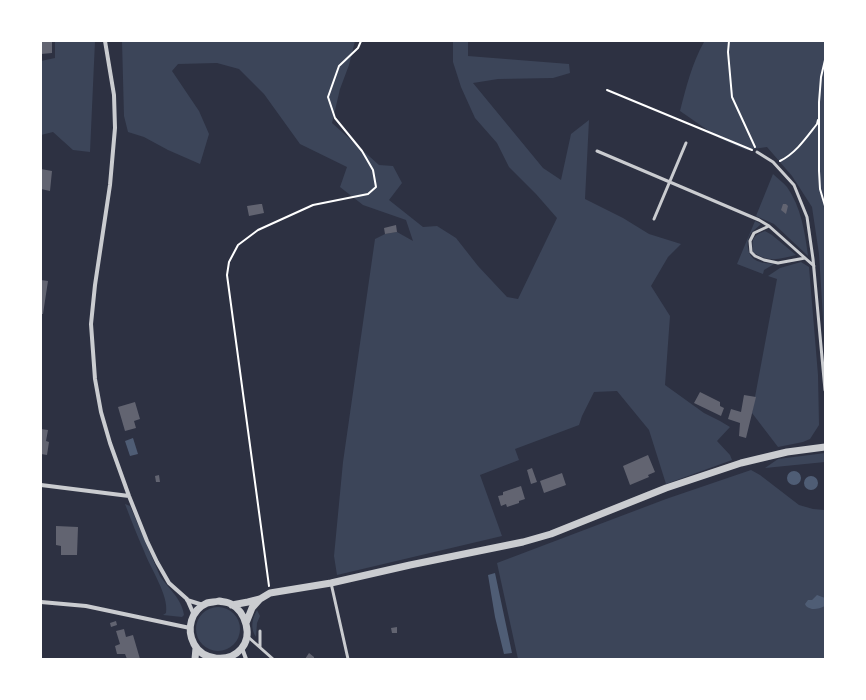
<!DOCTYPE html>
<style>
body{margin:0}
#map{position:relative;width:866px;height:700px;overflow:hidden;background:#2d3142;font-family:"Space Grotesk",sans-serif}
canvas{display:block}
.frame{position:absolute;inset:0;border:42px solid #fff;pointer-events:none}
</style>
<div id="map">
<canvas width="866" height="700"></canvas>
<div class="frame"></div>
</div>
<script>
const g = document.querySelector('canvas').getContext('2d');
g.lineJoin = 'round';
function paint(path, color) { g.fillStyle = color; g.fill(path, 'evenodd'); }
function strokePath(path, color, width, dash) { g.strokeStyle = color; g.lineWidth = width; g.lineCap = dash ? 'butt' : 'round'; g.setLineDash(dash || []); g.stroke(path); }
paint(new Path2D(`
 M55 41H95L90 152 73 150 53 132 41 135V61L55 58Z
 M122 41H355L349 65 340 89 332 123 379 165 393 166 402 183 389 200 423 227 437 226 456 238 478 266 507 297 518 299 557 218 536 194 509 167 497 143 475 118 461 87 453 62V41H468V56L569 64 570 73 553 78 498 79 473 83 543 168 561 180 571 134 589 120 585 199 623 218 649 234 681 244 668 257 651 286 670 316 665 385 704 413 720 421 730 427 717 441 730 455 732 460 666 484 649 430 617 391 594 392 582 416 579 425 515 449 519 460 480 475 502 536 337 575 334 556 343 462 375 239 385 234 397 232 413 241 406 220 363 205 340 187 347 167 300 144 264 94 239 69 217 63 178 64 172 71 199 111 209 134 200 164 168 150 144 137 128 132 124 116Z
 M702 41H825V350L819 254 812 207 792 176 767 147 746 150 719 138 680 111C686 88 692 63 704 42Z
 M773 174C777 178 783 182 787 187 801 207 805 232 808 256L774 224 756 216Z
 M755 221 761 224C758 227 754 230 751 233 748 237 747 243 748 248 750 262 762 263 774 264L764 270 763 274 737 264Z
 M765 231 772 235 796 255C780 259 768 263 753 252 752 239 752 236 765 231Z
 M801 262 809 267 818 375 819 425 810 439 803 442 778 447 752 413 777 279 768 276 780 268Z
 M825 453V462L765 468 778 459Z
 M751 470 760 475 799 505 813 509 825 510V659H518L497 563 666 499Z
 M125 504 130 506 160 576C168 588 182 599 184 615L182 617 163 615 166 613C169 595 150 568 144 551 137 535 131 520 125 504Z
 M196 629a22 22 0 1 1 44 0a22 22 0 1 1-44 0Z
 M257 610 260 616 257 623 256 637C250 628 252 619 257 610Z`), '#3c4559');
paint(new Path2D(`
 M133 438 138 454 130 456 125 441Z
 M787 478a7 7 0 1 1 14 0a7 7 0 1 1-14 0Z
 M804 483a7 7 0 1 1 14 0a7 7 0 1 1-14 0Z
 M495 573 512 653 504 654 495 617 488 575Z
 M817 595 825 598V606C818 609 812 611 806 606L805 604 808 600H812Z`), '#4f5d75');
paint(new Path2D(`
 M41 41H52V53L41 54Z
 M41 169 52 171 50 191 41 189Z
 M260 204H262L264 213 249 216 247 206Z
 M783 204H786L788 206 786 214 781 210Z
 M396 225 397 232 385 234 384 228Z
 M41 280 48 281 43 314H41Z
 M700 392 720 402V406L724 408 721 416 694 403Z
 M744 395 756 397 746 438 739 436 740 423 728 419 731 409 741 412Z
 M135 402 140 419 134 421 136 428 125 431 118 407Z
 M41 429 48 430 46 441 49 442 47 455 41 454Z
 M648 455 655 472 648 475 649 477 630 485 623 466Z
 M532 468 537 482 531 484 527 470Z
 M562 473 566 485 544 493 540 481Z
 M159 475 160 482H156L155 476Z
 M521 486 525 499 519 501V503L507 507 506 504 501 506 498 496 503 495V492Z
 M56 526 78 527 77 555H61V546L56 545Z
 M116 621 117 625 111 627 110 623Z
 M397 627V633H392L391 628Z
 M124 629 126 637 133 635 140 659H127L125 654H117L115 646 120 644 116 631Z
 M309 653 314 657V658L315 659H305Z`), '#626471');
strokePath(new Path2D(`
 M729 41 728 52 732 97 755 147
 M825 60 821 77 819 102V171L820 189 825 206
 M607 90 752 150
 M780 161C796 153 806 138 817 124L818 120
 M269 586 227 275 229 262 238 245 258 230 313 205 368 194 376 187 373 170 362 151 335 118 328 97 339 66 358 48 361 41`), '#fff', 2);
strokePath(new Path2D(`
 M597 151 759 220 769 226 814 266
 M757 152 773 162 794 185 807 217 813 259 825 390
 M654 219 686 143
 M769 226 754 233 750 241 751 252 755 256 764 260 778 263 805 258
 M331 583 348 659
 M260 631V647
 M247 636 273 659`), '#caccd0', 3);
strokePath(new Path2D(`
 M105 41 114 95 115 128 110 185 95 285 91 324 95 379 101 412 110 443 129 496 147 541 157 562 169 583 187 599 194 615
 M41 485 129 496
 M187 600 203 605
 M41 602 86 606 190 628
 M242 648 246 659`), '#caccd0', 4);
strokePath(new Path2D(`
 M219 601C223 602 228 602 231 604 246 612 253 636 241 649 229 663 203 661 194 644 186 629 191 610 207 603 211 602 216 602 219 601Z
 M232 605 248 602 260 599 270 593 331 583 410 565 523 542 551 534 666 488 741 463 787 452 825 447
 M246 623 252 608 260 599
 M195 659 196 648`), '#caccd0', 7);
</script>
